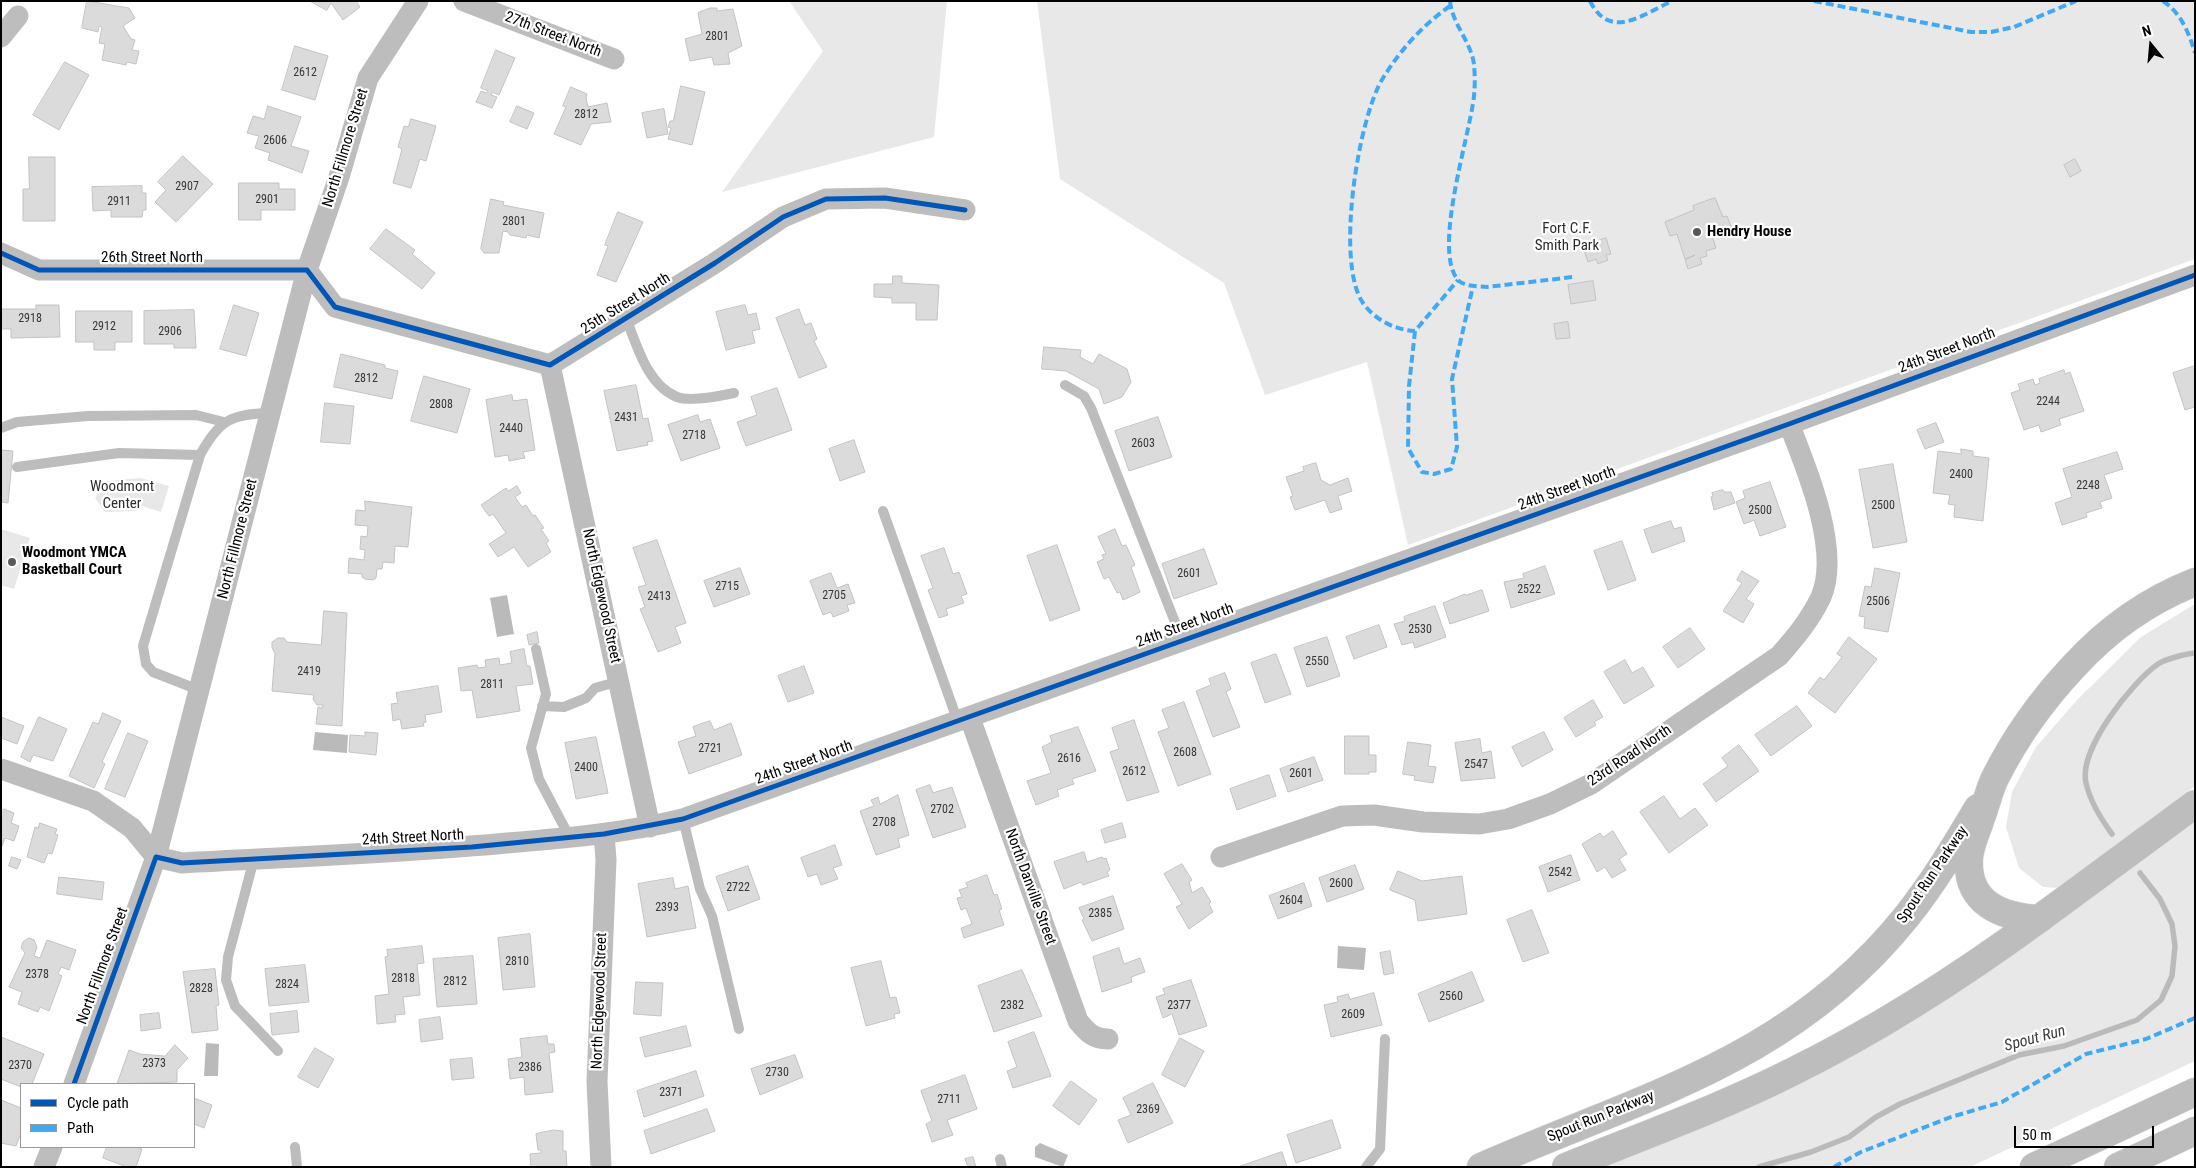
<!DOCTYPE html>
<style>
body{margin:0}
#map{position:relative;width:2196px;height:1168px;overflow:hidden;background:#fff;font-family:"Roboto Condensed",sans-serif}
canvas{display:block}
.frame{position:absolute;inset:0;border:2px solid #000;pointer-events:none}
.legend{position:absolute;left:20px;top:1083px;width:175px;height:65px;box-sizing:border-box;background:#fff;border:1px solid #999;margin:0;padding:6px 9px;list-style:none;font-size:15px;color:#000}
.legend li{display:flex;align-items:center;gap:10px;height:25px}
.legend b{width:25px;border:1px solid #999}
.north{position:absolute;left:2126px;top:20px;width:50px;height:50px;-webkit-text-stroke:4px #fff;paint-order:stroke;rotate:343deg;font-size:14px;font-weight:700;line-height:20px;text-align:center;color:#000}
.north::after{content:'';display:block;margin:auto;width:18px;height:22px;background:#000;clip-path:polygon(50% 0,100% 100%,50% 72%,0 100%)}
.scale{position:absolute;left:2014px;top:1126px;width:140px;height:22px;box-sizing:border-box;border:2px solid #000;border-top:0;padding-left:6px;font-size:15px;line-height:18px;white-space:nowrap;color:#000;-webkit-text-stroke:4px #fff;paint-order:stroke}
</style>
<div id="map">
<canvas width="2196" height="1168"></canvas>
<div class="frame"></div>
<ul class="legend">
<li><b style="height:6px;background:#0057b8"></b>Cycle path</li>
<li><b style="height:6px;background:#3fa9f5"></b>Path</li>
</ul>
<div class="north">N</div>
<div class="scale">50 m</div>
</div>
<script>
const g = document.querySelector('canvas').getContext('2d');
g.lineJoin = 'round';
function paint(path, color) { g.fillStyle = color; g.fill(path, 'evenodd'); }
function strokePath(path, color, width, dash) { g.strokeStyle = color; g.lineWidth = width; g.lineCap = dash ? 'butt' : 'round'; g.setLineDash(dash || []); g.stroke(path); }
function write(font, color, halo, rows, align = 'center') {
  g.font = font + ' "Roboto Condensed",sans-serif'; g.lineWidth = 4.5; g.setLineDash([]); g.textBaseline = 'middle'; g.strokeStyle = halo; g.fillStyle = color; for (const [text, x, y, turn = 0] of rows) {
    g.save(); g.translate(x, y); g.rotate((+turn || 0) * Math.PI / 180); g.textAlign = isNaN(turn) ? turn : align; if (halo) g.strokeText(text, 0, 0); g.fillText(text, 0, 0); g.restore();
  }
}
paint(new Path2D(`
 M789 1H947L934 137 722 192 823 51Z
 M1037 1H2195V259L1408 545 1367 362 1265 395 1224 283 1060 179Z
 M140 478 169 486 161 512 142 506 135 511 105 512 95 498 108 481Z
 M1 529 30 538 14 589 1 585Z
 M2195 604V786L2060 888 2043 887 2019 868 2006 827 2012 792 2036 747 2077 700 2141 637Z
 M2195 822V1061L1970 1167H1593L1829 1068 1910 1023 2063 918Z`), '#e8e8e8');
paint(new Path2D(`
 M507 595 514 634 497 637 490 598Z
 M315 732 348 735 347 753 313 750Z
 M1338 946 1366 948 1364 970 1337 968Z
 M206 1043 219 1044 218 1076H204Z
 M1040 1143 1068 1155 1063 1167 1035 1157V1147Z`), '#bababa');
strokePath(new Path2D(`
 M2112 834C2101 819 2090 801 2086 783 2078 750 2132 682 2158 664 2166 659 2185 654 2195 653
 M1759 1167 1811 1152 1849 1137 1876 1117 1900 1104 2019 1055 2064 1046 2137 1020 2161 1000 2172 976 2175 946 2172 924 2160 899 2140 873`), '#bababa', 5.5);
const building = new Path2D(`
 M87 1 129 8 135 18 123 26 131 39 135 40 132 50 139 51 136 64 127 62 126 65 102 60 105 44 99 43 102 27 99 26 98 32 82 28Z
 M310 1H356L360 7 343 20 331 3 327 10Z
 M710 8H717V11L733 9 742 46 728 53 730 64 714 65 712 57 690 61 685 39 702 34 698 13Z
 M295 46 328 56 315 100 282 90Z
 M496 50 515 58 499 95 492 92 491 95 497 97 492 108 476 102 481 91 487 93 488 91 481 88Z
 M65 62 89 75 59 130 33 115Z
 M681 86 705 92 692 145 668 139 671 128 668 127 670 121H673Z
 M571 87 587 94 586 98 588 107 607 103 611 122 591 124 581 145 554 134 566 107 563 106Z
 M268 106 301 117 291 146 309 151 302 173 268 160 270 153 255 148 259 136 247 133 253 116 264 119Z
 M517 106 534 113 527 129 510 122Z
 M664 109 668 134 647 138 642 113Z
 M411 119 436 126 426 161 420 159 411 188 393 183 402 149 398 147 404 126 408 127Z
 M183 156 213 184 176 222 155 202 166 190 158 182Z
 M29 157H55V221H23V189H29Z
 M2075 159 2081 171 2070 177 2064 165Z
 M239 183H279V189H295V210H261V220H239Z
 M142 186V193H146V210H143L142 217H111V210L93 211 92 187Z
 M1715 198 1723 217 1727 216 1732 229 1712 236 1716 248 1706 251 1707 256 1700 258 1702 264 1688 269 1685 260 1695 255 1685 259 1677 234 1670 236 1665 222 1694 210 1693 206Z
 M491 199 504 202 503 205 544 213 539 238 527 235 526 238 510 235 508 232 503 231 499 253H484L481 249Z
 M618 212 643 222 616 282 597 275 608 246 605 245Z
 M386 229 415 250 412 254 435 273 422 289 370 249Z
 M1606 238 1611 254 1606 255 1608 260 1598 264 1596 259 1588 262 1583 247Z
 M893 276H902V283L939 285 937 320H916V303H892V298L874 297V284H892Z
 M1593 281 1596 300 1571 304 1568 285Z
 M36 305H59L60 337 11 338V329H1V309H36Z
 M234 305 259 313 246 356 220 349Z
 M745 305 748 315 756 313 760 329 752 331 755 343 726 350 716 312Z
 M799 309 805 325 811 323 817 339 814 341 827 367 799 378 776 318Z
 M194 310 196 348H174V344H144V311Z
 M76 311H132V342H115V350H94V342H76Z
 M1568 322 1570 338 1556 339 1554 324Z
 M1044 347 1081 350 1080 357 1093 364 1099 354 1127 369 1131 382 1122 397 1104 404 1099 389 1066 371 1042 369Z
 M341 354 385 365V368L398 371 392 399 334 387Z
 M2195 366V407L2185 410 2173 373Z
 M2064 370 2065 374 2070 372 2084 411 2059 419 2061 425 2041 432 2039 425 2024 430 2011 393 2020 390 2018 384 2033 379 2035 385 2040 383 2039 379Z
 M424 376 470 389 457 433 411 421Z
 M636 385 643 419 648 418 653 441 647 442 648 445 617 451 604 391Z
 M777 388 792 430 746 446 737 422 757 415 751 397Z
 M512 395 513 401 527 399 535 450 523 452 525 458 509 461 508 455 495 457 486 400Z
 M325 403 354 406 350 444 321 442Z
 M698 415 700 422 710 419 720 448 681 461 668 425Z
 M1158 417 1172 457 1129 471 1115 431Z
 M1936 423 1944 442 1925 449 1917 430Z
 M854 440 865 472 840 481 829 449Z
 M1961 449 1973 451V456L1989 458 1983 521 1954 517 1955 505 1948 504 1950 495 1933 493 1938 451 1961 454Z
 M1 450 13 451 8 503 1 502Z
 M2117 452 2123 469 2104 475 2112 498 2100 502 2102 508 2086 513 2087 517 2062 525 2055 503 2072 497 2063 469Z
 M1316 463 1321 480 1330 485 1348 478 1352 491 1338 496 1342 509 1330 513 1325 500 1295 510 1290 497 1293 496 1286 477 1304 471 1303 467Z
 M1893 464 1907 542 1873 548 1859 470Z
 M1770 482 1786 527 1760 536 1754 520 1744 524 1736 502 1745 498 1743 491Z
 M517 486 521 493 515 497 522 507 526 505 533 516 535 515 544 528 541 529 549 541 546 543 551 552 528 567 514 547 498 557 489 544 506 533 493 514 489 516 481 505 506 488 508 491Z
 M1723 490 1724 492H1731L1735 503 1714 510 1711 497 1713 496 1712 493Z
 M365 501 412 507 408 547 395 546 394 563 383 562 382 569H377L376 578 373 580 365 579 362 577V574L348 573 349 558 364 560 365 550 360 549 361 536 367 537 368 526 355 525 356 510 365 511Z
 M1671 521 1674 529 1681 527 1685 541 1652 553 1644 530Z
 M1115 529 1122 546 1126 545 1135 565 1131 567 1140 592 1123 600 1120 592 1117 593 1109 577 1104 579 1097 562 1104 559 1102 555 1106 554 1098 537Z
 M657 540 686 623 675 627 681 643 658 652 640 609 645 607 638 587 646 585 633 548Z
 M1622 541 1636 580 1608 590 1594 551Z
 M1057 545 1080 610 1050 621 1027 556Z
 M944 548 953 574 959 572 967 594 961 596 964 603 946 609 948 615 939 618 928 590 933 588 921 556Z
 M1204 549 1217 584 1174 599 1162 564Z
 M1545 566 1555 594 1511 608 1504 582 1524 578 1523 574Z
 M740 568 750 594 714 607 704 581Z
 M1875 568 1900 573 1888 632 1864 628 1865 617 1859 616 1865 586 1871 587Z
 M1742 571 1759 581 1746 599 1754 604 1743 623 1723 611 1742 583 1737 580Z
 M831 573 837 588 848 584 855 603 847 605 849 611 833 617 831 612 823 615 810 581Z
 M1482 590 1489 611 1450 624 1443 603 1465 594 1466 595Z
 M1435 606 1446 637 1415 648 1413 642 1402 645 1394 624 1405 621 1404 617Z
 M324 611 347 613 342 726 316 724 318 707 322 708 323 705H317L313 699 314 695 272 691 275 653 272 648V642L278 638H284L287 642 321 645Z
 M1379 625 1387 647 1354 659 1346 637Z
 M1690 628 1705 649 1678 668 1663 647Z
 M537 632 539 643 529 645 527 635Z
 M1327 637 1340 676 1307 687 1294 648Z
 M1849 637 1877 659 1835 713 1808 693 1820 677 1824 680 1842 657 1837 654Z
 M524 649 527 666H530L533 684 516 686 520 711 477 718 472 690 461 691 458 668 477 665 478 668 486 667 485 660 499 658 500 665 512 663 510 652Z
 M1276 654 1291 694 1265 703 1251 663Z
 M1625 660 1632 673 1643 667 1654 686 1624 704 1604 672Z
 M804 666 814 693 788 702 778 676Z
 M1225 673 1231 689 1226 692 1240 727 1213 737 1196 691 1211 685 1209 679Z
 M438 686 442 712 425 715 426 722 423 723 424 726 402 729 400 719 393 721 391 704 398 703 396 693Z
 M1593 700 1603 717 1594 722 1596 725 1576 737 1564 718Z
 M1184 702 1211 774 1178 786 1158 732 1169 728 1162 710Z
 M1797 706 1812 726 1771 756 1755 735Z
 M103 713 121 721 102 762 105 764 94 788 69 776 93 722 98 724Z
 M1 717 24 726 17 744 1 738Z
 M39 717 67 729 53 761 33 755 30 762 21 757Z
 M1134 720 1159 792 1127 801 1110 752 1119 749 1112 728Z
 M710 721 714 730 731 723 742 755 689 774 678 742 696 736 693 727Z
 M1078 727 1096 771 1072 779 1074 784 1057 790 1059 796 1036 805 1027 781 1051 773 1042 747 1052 742 1050 736Z
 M365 732 378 733 376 755 349 752 350 735 365 736Z
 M1544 732 1553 750 1522 767 1512 747Z
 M128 733 148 741 125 797 105 789Z
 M1345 736H1369V755H1376V772H1369V774H1345Z
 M596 737 608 793 576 799 565 743Z
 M1480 739 1482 753 1491 751 1495 778 1461 781 1455 743Z
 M1408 742 1431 745 1428 766 1436 767 1433 783 1414 780 1415 776 1403 774Z
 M1739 745 1759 771 1716 802 1703 784 1728 766 1722 758Z
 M1314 757 1323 780 1288 792 1280 769Z
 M1269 775 1276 796 1237 810 1230 789Z
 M930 785 933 793 952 787 966 827 933 838 916 790Z
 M898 795 909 835 898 839 900 847 876 855 860 811 874 806 871 800 878 797 880 804Z
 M1664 796 1680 819 1695 808 1708 825 1669 853 1640 812Z
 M4 809 14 813 11 823 19 826 14 841 5 838 2 846 1 812Z
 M40 823 57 829 55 834 58 835 52 854 48 853 44 863 27 857 35 827 38 828Z
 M1122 823 1126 837 1105 843 1101 830Z
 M1613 831 1627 854 1619 859 1626 870 1612 878 1605 867 1597 872 1582 844 1600 833 1603 837Z
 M835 845 842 865 833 868 838 879 821 885 817 874 808 877 801 858Z
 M1084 852 1087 862 1102 857 1103 859 1106 858 1110 870 1107 872 1109 876 1083 885 1081 882 1064 889 1054 862Z
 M1571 855 1580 880 1548 892 1539 867Z
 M12 857 21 860 17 869 9 866Z
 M1182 864 1192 880 1189 882 1192 893 1202 887 1211 902 1209 904 1213 912 1189 929 1176 907 1182 904 1164 874Z
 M1355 865 1364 889 1327 902 1319 878Z
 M748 866 760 899 728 911 716 877Z
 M1398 871 1422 881 1462 876 1467 914 1418 921 1415 900 1390 890Z
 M987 875 994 895 997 894 1002 909 999 910 1004 925 964 938 961 928 972 924 966 908 961 910 957 898 962 897 959 890 968 887 966 883Z
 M59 877 104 882 102 900 57 894Z
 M673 878 675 889 688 886 696 928 647 937 638 884Z
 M1304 883 1312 906 1278 919 1269 896Z
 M1113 896 1124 929 1092 941 1082 920 1084 919 1079 908Z
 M1532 910 1549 953 1523 962 1507 920Z
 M530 934 535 987 503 990 498 938Z
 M29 938 34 940 37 947 34 956 40 958 47 940 76 950 69 970 61 967 58 974 62 976 49 1011 40 1007 38 1012 18 1004 22 992 9 987 25 953 21 948 23 942Z
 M422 946 424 963 417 964 420 995 403 997 405 1014 395 1015 396 1022 377 1024 375 996 389 994 385 957 388 956 387 950Z
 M1119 948 1124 964 1140 958 1145 972 1131 977 1132 982 1102 992 1093 957Z
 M1390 951 1394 973 1384 975 1380 953Z
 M473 956 477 1004 437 1007 433 959Z
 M881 961 890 998 896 997 900 1013 894 1014 895 1018 866 1026 851 968Z
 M305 965 309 1002 269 1006 265 969Z
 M215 969 219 1005 216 1006 218 1030 192 1033 183 972Z
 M1022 970 1042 1016 994 1032 978 986Z
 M1472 972 1484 1001 1429 1022 1418 994Z
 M1191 980 1207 1026 1179 1035 1172 1014 1163 1018 1156 997 1165 994 1163 989Z
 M636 982 663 983 661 1016 634 1014Z
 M1374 993 1382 1025 1331 1037 1324 1005 1338 1002 1337 997 1348 994 1350 999Z
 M297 1011 299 1032 272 1035 270 1014Z
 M159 1013 161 1028 141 1031 140 1015Z
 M440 1017 443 1039 421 1042 419 1020Z
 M686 1026 691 1046 645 1057 640 1038Z
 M1034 1032 1051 1076 1013 1088 1007 1071 1017 1067 1008 1042Z
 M547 1036 548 1044H554L555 1052 549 1053 553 1092 525 1095 524 1077 510 1079 508 1059 522 1057 520 1039Z
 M1 1037 44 1054 32 1084H21V1087L1 1079Z
 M1180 1038 1204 1051 1185 1087 1162 1075Z
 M175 1045 188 1058 177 1070V1082L117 1084 129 1050 140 1054 165 1056Z
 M315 1048 334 1059 318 1088 298 1077Z
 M795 1055 803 1077 760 1095 751 1069Z
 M472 1058 474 1078 452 1080 450 1060Z
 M696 1071 704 1096 644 1117 637 1091Z
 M965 1075 977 1109 947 1120 953 1135 932 1142 926 1124 932 1121 921 1091Z
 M1071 1081 1097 1100 1079 1125 1053 1106Z
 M1153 1083 1173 1123 1128 1143 1118 1120 1131 1115 1123 1098Z
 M194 1098 212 1105 204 1128 194 1124Z
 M1 1100 21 1108V1133L16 1146 1 1143Z
 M707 1109 715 1131 651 1154 644 1131Z
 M1332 1120 1341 1148 1296 1163 1287 1135Z
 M554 1130 563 1131V1151H566L567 1167H531L530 1154 541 1153V1150H538L536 1134Z
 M107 1147H136L142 1149 136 1167H127L103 1158Z
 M1282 1152 1287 1167H1238Z
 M973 1157 976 1167H968L965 1159Z`);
paint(building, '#dbdbdb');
strokePath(building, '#c3c3c3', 1);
const primary = new Path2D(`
 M1481 1167C1642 1096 1791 1061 1907 916 1934 882 1956 845 1978 808
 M1566 1167C1642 1136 1721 1108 1794 1071 1881 1028 1961 976 2039 919`);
const motorway = new Path2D(`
 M2195 582C2149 600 2107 630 2074 666 2043 699 2015 738 1995 778 1989 790 1986 805 1981 818 1977 831 1970 844 1969 858 1966 903 2001 917 2039 919L2195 804
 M2034 1167 2195 1092
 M2118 1167 2195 1131`);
strokePath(primary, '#dbdbdb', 29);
strokePath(motorway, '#dbdbdb', 29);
strokePath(new Path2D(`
 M626 318C637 345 647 385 677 397 690 402 720 396 734 393
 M1065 385 1084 396 1091 408 1182 640
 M1 428 17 422 88 416 196 415 224 422
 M17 467 119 453 200 455
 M883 511 958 722
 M536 649 546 694 531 748 539 779 570 838
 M199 690 153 672 146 664 143 646 200 455C219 420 231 414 270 413
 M542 706 564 707 586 698 595 688 620 681
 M683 819 700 889 712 916 739 1029
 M254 859 228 957 226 980 235 1006 278 1051
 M295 1147 297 1167
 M1000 1159 1002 1167
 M1366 1167 1380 1149 1385 1039`), '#bdbdbd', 10);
strokePath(new Path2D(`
 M464 1 614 59
 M1 37 18 16
 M1 253 39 270H307L335 307 550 365 715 263 783 217 826 199 885 198 965 210
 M550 365 650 827
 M970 718 1078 1021C1087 1032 1093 1039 1108 1039
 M1 769 93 801 132 828 156 857 182 863C291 857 399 853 507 843 567 838 625 833 683 819L1789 424 2195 275
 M1221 857 1342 816 1374 815 1423 822 1479 824 1508 819 1550 804 1591 784 1779 656C1795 638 1810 620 1821 597 1841 551 1807 469 1789 424
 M74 1084 156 857 307 270 339 177 368 78 418 1
 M44 1167 52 1147
 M601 1167 597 1081 606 860 604 834`), '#bdbdbd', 21);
strokePath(primary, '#bdbdbd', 28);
strokePath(motorway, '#bdbdbd', 28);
strokePath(new Path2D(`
 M1450 1C1452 24 1472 43 1474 65 1475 75 1475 86 1474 96 1470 135 1432 250 1458 280 1465 287 1477 286 1487 287L1573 277
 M1590 1C1610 41 1642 15 1672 1
 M1814 1 1971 32H1991L2014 27 2076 1
 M2163 1C2181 13 2189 33 2195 53
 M1450 6C1423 25 1401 49 1383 78 1358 118 1335 263 1363 303 1375 320 1395 330 1415 331L1458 280
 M1415 331 1409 386 1408 448 1422 472 1434 474 1451 469 1457 447 1452 379 1473 286
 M1834 1167 1861 1152 1951 1117 2002 1102 2086 1054 2146 1039 2195 1018`), '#3fa9f5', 4, [8, 4]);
strokePath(new Path2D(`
 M1 253 39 270H307L335 307 550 365 715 263 783 217 826 199 885 198 965 210
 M74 1084 156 857 182 863 472 847 604 834 683 819 1789 424 2195 275`), '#0057b8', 5);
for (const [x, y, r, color] of [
 [1697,232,5,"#595959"],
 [12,562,5,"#595959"]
]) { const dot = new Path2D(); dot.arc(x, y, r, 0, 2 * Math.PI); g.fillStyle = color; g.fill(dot); strokePath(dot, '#fff', 2); }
write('12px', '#373737', null, [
 ["2801",717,37],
 ["2612",305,73],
 ["2812",586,115],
 ["2606",275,141],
 ["2907",187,187],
 ["2901",267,200],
 ["2911",119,202],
 ["2801",514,222],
 ["2918",30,319],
 ["2912",104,327],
 ["2906",170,332],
 ["2812",366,379],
 ["2244",2048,402],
 ["2808",441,405],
 ["2431",626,418],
 ["2440",511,429],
 ["2718",694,436],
 ["2603",1143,444],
 ["2400",1961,475],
 ["2248",2088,486],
 ["2500",1883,506],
 ["2500",1760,511],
 ["2601",1189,574],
 ["2715",727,587],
 ["2522",1529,590],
 ["2705",834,596],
 ["2413",659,597],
 ["2506",1878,602],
 ["2530",1420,630],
 ["2550",1317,662],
 ["2419",309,672],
 ["2811",492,685],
 ["2721",710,749],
 ["2608",1185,753],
 ["2616",1069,759],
 ["2547",1476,765],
 ["2400",586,768],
 ["2612",1134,772],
 ["2601",1301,774],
 ["2702",942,810],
 ["2708",884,823],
 ["2542",1560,873],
 ["2600",1341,884],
 ["2722",738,888],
 ["2604",1291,901],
 ["2393",667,908],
 ["2385",1100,914],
 ["2810",517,962],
 ["2378",37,975],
 ["2818",403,979],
 ["2812",455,982],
 ["2824",287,985],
 ["2828",201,989],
 ["2560",1451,997],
 ["2382",1012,1006],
 ["2377",1179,1006],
 ["2609",1353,1015],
 ["2373",154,1064],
 ["2370",20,1066],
 ["2386",530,1068],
 ["2730",777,1073],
 ["2371",671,1093],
 ["2711",949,1100],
 ["2369",1148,1110]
]);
write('15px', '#000', '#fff', [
 ["27th Street North",553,35,21],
 ["North Fillmore Street",346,148,-73],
 ["26th Street North",152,258],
 ["25th Street North",626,304,-32],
 ["24th Street North",1947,351,-21],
 ["24th Street North",1567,489,-20],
 ["North Fillmore Street",238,539,-76],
 ["North Edgewood Street",601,596,78],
 ["24th Street North",1185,626,-20],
 ["23rd Road North",1630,756,-34],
 ["24th Street North",804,763,-20],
 ["24th Street North",413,838,-3],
 ["Spout Run Parkway",1933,875,-56],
 ["North Danville Street",1030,887,70],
 ["North Fillmore Street",103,966,-70],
 ["North Edgewood Street",600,1001,-88],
 ["Spout Run Parkway",1601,1117,-22]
]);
write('15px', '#2c2c2c', '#fff', [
 ["Fort C.F.",1567,229],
 ["Smith Park",1567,246],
 ["Woodmont",122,487],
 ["Center",122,504]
]);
write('bold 15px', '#000', '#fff', [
 ["Hendry House",1707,232],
 ["Woodmont YMCA",22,553],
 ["Basketball Court",22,570]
], 'left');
write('italic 16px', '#3d3d3d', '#fff', [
 ["Spout Run",2035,1039,-15]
]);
</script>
